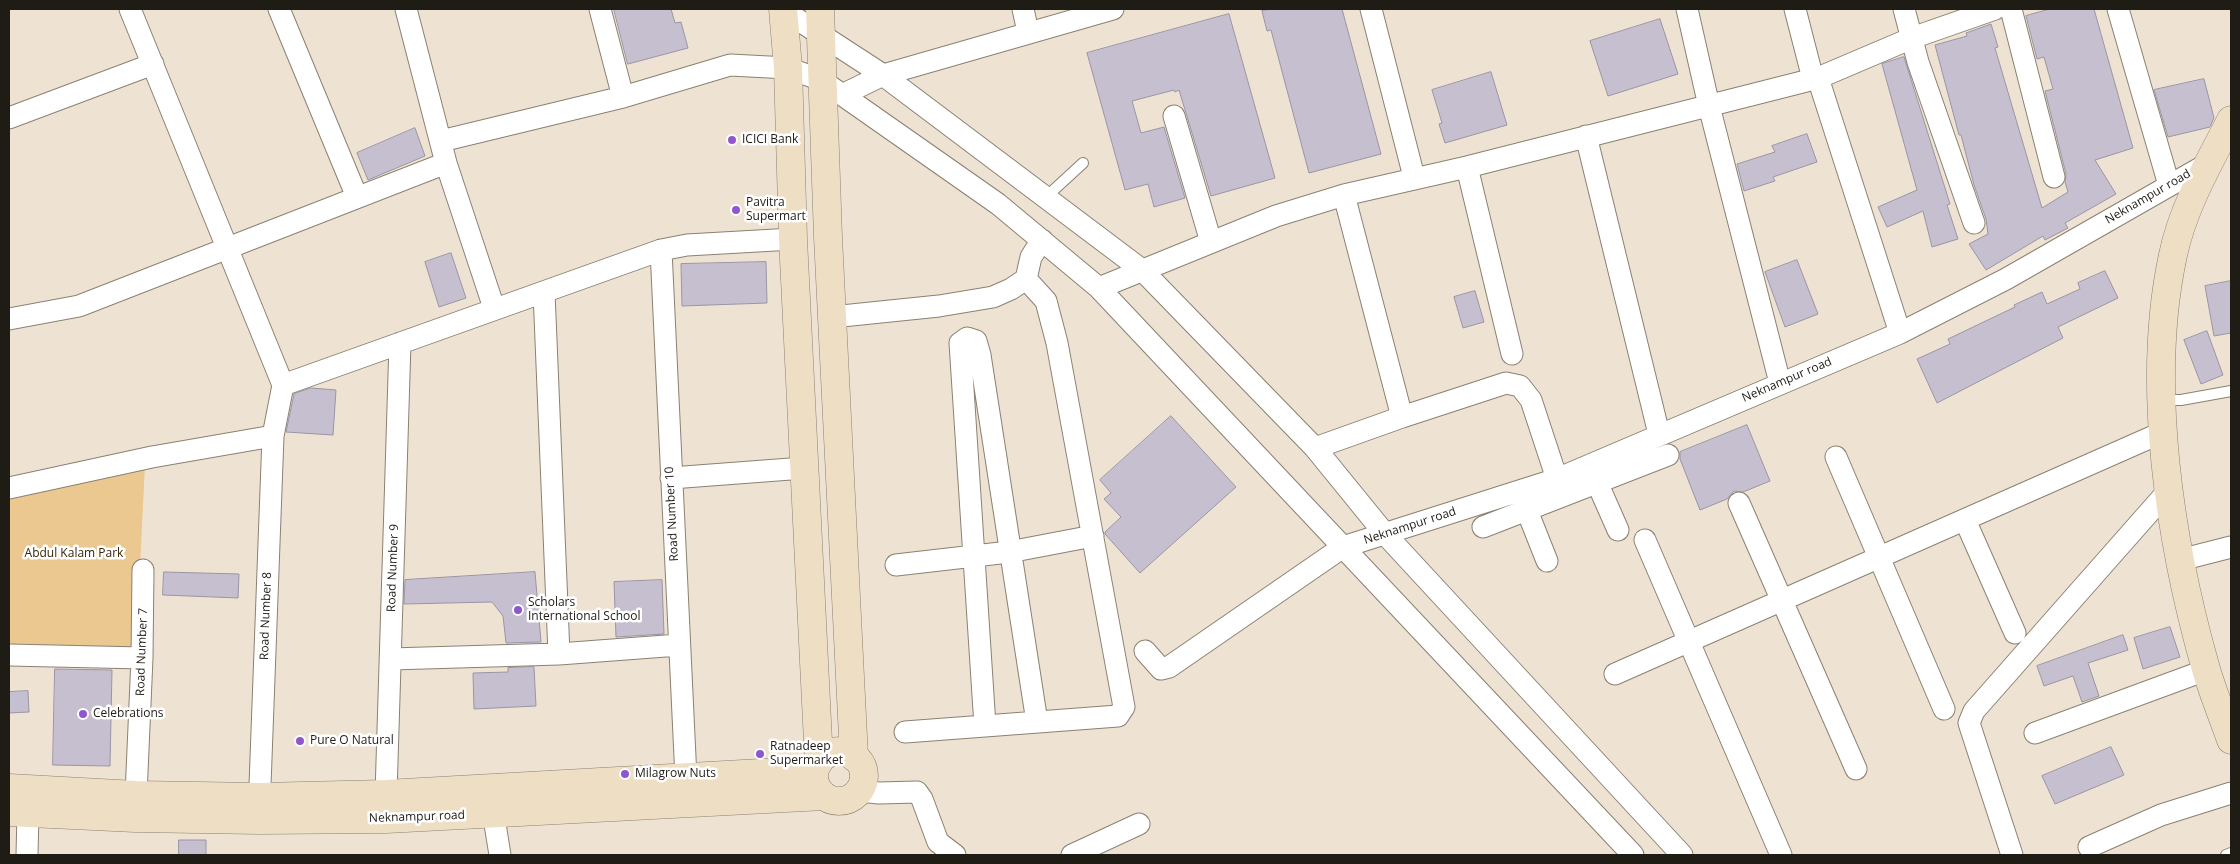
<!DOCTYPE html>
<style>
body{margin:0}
#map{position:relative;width:2240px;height:864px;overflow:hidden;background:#eee3d2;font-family:"Open Sans",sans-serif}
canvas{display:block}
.frame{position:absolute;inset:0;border:10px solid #1f1b15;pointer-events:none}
</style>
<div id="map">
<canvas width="2240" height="864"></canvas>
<div class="frame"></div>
</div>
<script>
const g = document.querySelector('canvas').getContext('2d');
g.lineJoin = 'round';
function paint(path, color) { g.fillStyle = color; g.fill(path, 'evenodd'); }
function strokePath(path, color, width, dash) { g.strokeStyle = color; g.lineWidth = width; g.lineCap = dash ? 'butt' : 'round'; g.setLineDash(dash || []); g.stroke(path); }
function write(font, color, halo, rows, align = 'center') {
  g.font = font + ' "Open Sans",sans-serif'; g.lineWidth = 5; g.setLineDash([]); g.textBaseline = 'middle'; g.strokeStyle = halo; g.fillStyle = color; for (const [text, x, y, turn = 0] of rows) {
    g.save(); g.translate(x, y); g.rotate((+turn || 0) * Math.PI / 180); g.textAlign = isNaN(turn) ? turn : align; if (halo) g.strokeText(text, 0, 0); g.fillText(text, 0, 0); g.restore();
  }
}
paint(new Path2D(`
 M145 464 136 650 9 647V497Z`), '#eac88f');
const building = new Path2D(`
 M614 9H671L675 23 681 22 688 48 628 64Z
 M1272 9H1342L1381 154 1309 173 1271 30 1267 31 1262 11Z
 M2050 9H2094L2133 148 2095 160 2116 194 2065 223 2068 228 2045 240 2043 236 1986 270 1969 244 1988 234 1986 219 1974 185 1961 135H1959L1935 45 1967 36 1966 33 1991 24 1998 47 1995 48 2042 208 2068 192 2065 182 2066 174 2045 91 2053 89 2044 57 2037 59 2026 16Z
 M1229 14 1275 178 1211 196 1179 90 1175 92 1174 90 1132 101 1141 133 1164 127 1185 198 1154 207 1148 184 1125 190 1087 53Z
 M1660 19 1678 74 1608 96 1590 41Z
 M1904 57 1950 204 1947 205 1958 239 1932 247 1923 211 1887 227 1878 207 1917 190 1882 64Z
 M1491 72 1507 125 1445 143 1439 124 1442 123 1432 90Z
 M2204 79 2214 118 2210 127 2168 137 2154 90Z
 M415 128 425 156 368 180 357 153Z
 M1807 134 1817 162 1773 177 1775 181 1744 191 1737 164 1775 152 1772 146Z
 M451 253 466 298 439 307 425 262Z
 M1797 260 1818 314 1785 327 1765 272Z
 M766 262 767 303 682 306 681 264Z
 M2105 271 2118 298 2058 327 2063 338 1937 403 1917 359 1950 344 1948 339 2015 307 2014 305 2042 292 2047 304 2080 289 2078 283Z
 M2231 281V333L2214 336 2205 286Z
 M1475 291 1484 322 1463 328 1454 297Z
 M2207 331 2223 375 2201 384 2184 340Z
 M311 388 336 390 333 435 286 432 294 394Z
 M1171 416 1236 487 1140 573 1105 534V532L1121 517 1104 499 1111 493 1100 480Z
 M1747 425 1770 481 1743 492 1734 491 1727 499 1700 510 1680 459V452Z
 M164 572 239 574 238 598 163 595Z
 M535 572 541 642 506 643 503 616 492 602 404 604 405 580Z
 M662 580 664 634 616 637 614 582Z
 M2170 627 2180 657 2143 669 2134 638Z
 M2123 635 2128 650 2088 663 2099 696 2082 702 2073 676 2044 686 2037 666Z
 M534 667 536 706 474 709 473 673 508 672V668Z
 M55 669 112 670 110 766 53 765Z
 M28 691 29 712 9 713V692Z
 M2111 747 2124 775 2055 804 2042 776Z
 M179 840H206V855H179Z`);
paint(building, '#c5bfd0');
strokePath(building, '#9a94a5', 1);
const lane = new Path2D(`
 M1046 197 1083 163
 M2164 400H2181L2231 391
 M2226 855 2231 853`);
const street = new Path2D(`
 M130 9 283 385
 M279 9 357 197
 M600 9 623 97
 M1023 9 1028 32
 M1371 9 1414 177
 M1687 9 1709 106 1780 383
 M1795 9 1813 79
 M1904 9 1918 62 1974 223
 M2011 9 2054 177
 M2118 9 2169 185
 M783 10 883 75 1142 270 1315 448 1385 534 1682 855
 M1818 78 1900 333
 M844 94 883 75 1113 9
 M1174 116 1211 242
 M9 118 153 64
 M1586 136 1659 434
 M441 141 623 97 730 65 788 68 821 80 998 204 1099 288 1633 855
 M446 163 494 308
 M1467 167 1512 354
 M661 250 686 778
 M1099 288 1276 216 1344 195 1467 167 1818 78 1912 38 1995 9
 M544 292 559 654
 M832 317 939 306 993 297 1011 289 1026 279
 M9 319 79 306 446 163 406 9
 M1402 417 1506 383 1520 386 1531 400 1557 479
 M1315 448 1402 417 1344 195
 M1836 457 1944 709
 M1592 471 1618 530
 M671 478 804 468
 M9 488 152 457 273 436
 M1522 498 1547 561
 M1739 503 1856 769
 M1965 520 2015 633
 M1483 527 1668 455
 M1645 540 1781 855
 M2180 560 2231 547
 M896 565 1009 552 1093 536
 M1145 651 1161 669 1169 667 1343 547 1557 479 1900 333 2006 279 2209 163
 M9 655 142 658
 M391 659 559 654 679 645
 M1615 674 2163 432
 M985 726 960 343 967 338 976 341 980 355 1037 722
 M905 732 1118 716 1124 707 1057 343 1046 301 1026 279 1031 257 1042 240
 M2035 733 2206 670
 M859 791 879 793 917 792 922 799 938 842 955 855
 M386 794 400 343
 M136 795 142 658 143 570
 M491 799 500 855
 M259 812 273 436 283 385 661 250 687 245 793 239
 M2089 847 2161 815 2231 793
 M27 855 28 813
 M1072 855 1139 824
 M2012 855 1969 723 1974 711 2168 491`);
const secondary = new Path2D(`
 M783 9 788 68 793 239 819 762
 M820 9 828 237 854 757
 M2231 120C2209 163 2183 207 2173 255 2145 384 2170 543 2206 669 2213 693 2223 717 2231 740
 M814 776a25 25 0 1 1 50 0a25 25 0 1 1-50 0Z
 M9 788 136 795 260 797 386 794 815 770
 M9 812 135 818 259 820 386 819 824 796`);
strokePath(lane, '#8b8172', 12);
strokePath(street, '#8b8172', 23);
strokePath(secondary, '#8b8172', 29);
strokePath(lane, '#fff', 10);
strokePath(street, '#fff', 21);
strokePath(secondary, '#eedfc4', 28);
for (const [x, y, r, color] of [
 [732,140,5,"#8f57cf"],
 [736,210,5,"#8f57cf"],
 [518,610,5,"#8f57cf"],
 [83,714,5,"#8f57cf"],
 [300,741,5,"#8f57cf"],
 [760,754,5,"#8f57cf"],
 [625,774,5,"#8f57cf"]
]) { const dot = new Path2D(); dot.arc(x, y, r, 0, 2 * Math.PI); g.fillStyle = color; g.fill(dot); strokePath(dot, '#fff', 2); }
write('12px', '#1f1b15', '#fff', [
 ["ICICI Bank",742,140],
 ["Pavitra",746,203],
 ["Supermart",746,217],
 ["Scholars",528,603],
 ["International School",528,617],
 ["Celebrations",93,714],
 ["Pure O Natural",310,741],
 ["Ratnadeep",770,747],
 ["Supermarket",770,761],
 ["Milagrow Nuts",635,774]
], 'left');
write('12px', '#1f1b15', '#fff', [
 ["Neknampur road",2148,197,-30],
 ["Neknampur road",1787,380,-23],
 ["Road Number 10",672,514,-93],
 ["Neknampur road",1410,526,-18],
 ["Road Number 9",393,568,-88],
 ["Road Number 8",266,616,-88],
 ["Road Number 7",142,652,-88],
 ["Neknampur road",417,817,-2]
]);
write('12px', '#372607', '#fff', [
 ["Abdul Kalam Park",74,554]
]);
</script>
